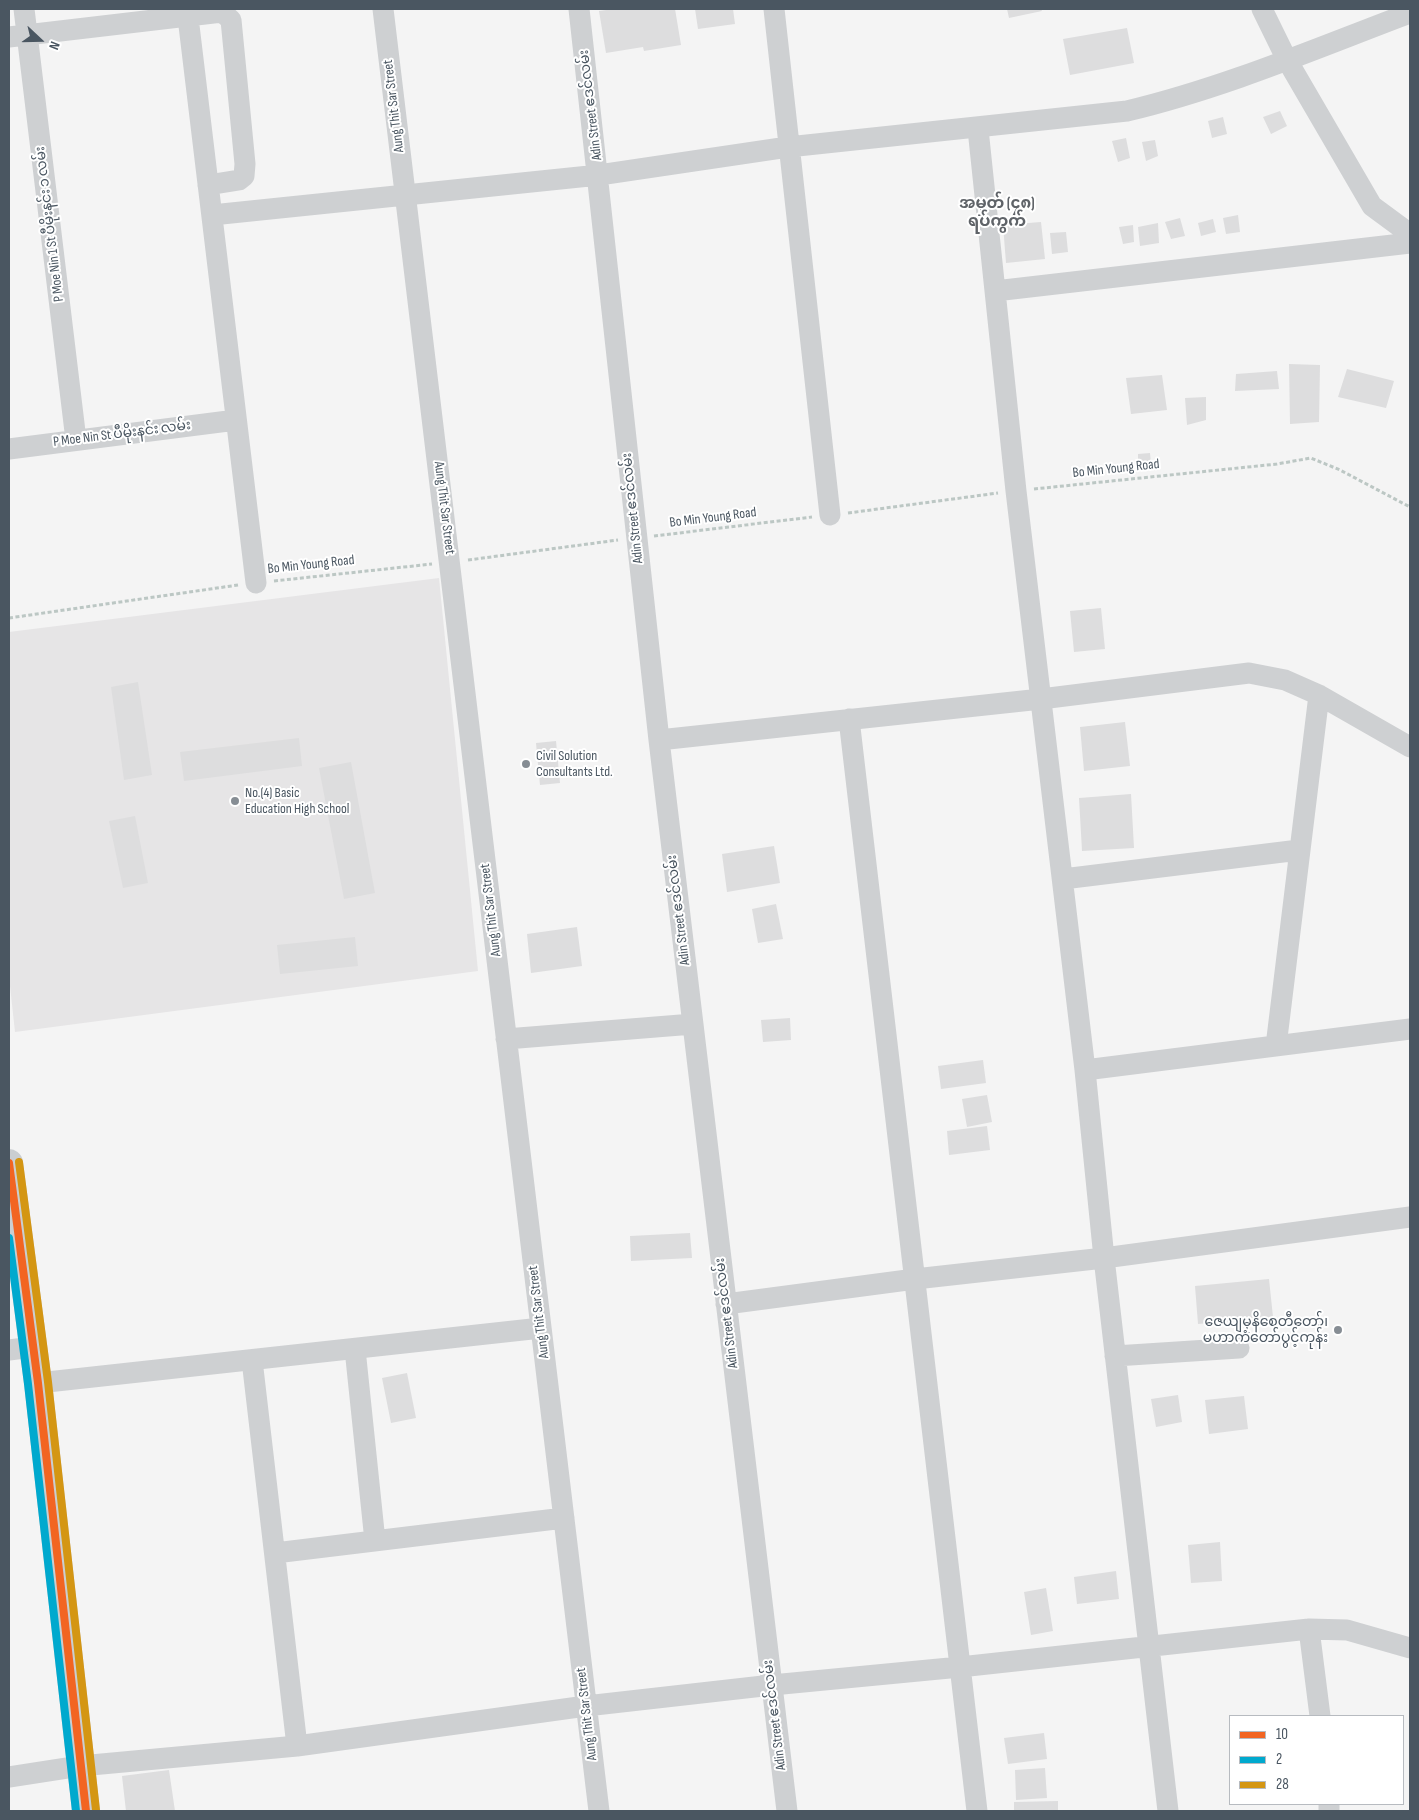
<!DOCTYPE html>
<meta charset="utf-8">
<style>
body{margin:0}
#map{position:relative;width:1419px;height:1820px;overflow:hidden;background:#f4f4f4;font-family:"Sofia Sans Condensed",sans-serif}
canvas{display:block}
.frame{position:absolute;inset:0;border:10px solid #4a5661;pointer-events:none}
.legend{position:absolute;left:1229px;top:1715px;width:175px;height:90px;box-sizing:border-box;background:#fff;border:1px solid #b7bbc0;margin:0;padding:6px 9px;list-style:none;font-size:15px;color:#4a5661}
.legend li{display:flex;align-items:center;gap:10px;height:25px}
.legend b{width:25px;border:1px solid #b7bbc0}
.north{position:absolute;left:15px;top:15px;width:50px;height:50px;-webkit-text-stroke:4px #fff;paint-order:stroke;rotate:111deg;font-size:14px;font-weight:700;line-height:20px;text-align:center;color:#4a5661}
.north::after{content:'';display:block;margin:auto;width:18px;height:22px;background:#4a5661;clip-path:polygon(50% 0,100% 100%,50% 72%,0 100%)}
</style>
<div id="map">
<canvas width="1419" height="1820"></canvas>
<div class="frame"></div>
<ul class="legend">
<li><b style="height:6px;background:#f26522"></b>10</li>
<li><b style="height:6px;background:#00a9ce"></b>2</li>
<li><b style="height:6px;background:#d49613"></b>28</li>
</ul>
<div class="north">N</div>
</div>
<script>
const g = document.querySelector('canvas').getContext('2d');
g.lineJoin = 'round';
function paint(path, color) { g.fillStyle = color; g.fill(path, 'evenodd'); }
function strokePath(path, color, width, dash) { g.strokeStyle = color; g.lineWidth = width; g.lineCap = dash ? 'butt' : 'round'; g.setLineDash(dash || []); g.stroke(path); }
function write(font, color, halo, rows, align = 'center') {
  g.font = font + ' "Sofia Sans Condensed","Noto Sans Myanmar",sans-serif'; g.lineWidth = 4; g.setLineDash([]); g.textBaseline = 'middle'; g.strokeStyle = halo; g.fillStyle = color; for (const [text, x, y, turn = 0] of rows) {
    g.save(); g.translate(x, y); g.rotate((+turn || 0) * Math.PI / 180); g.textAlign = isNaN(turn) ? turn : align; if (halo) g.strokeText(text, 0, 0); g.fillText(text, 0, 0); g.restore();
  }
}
paint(new Path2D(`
 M439 578 478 971 15 1032 9 977V632Z`), '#e6e5e6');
paint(new Path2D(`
 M613 9H675L681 45 644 51 643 47 606 53 599 11Z
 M695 9H733L735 24 698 29Z
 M1007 9H1041L1042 11 1009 18Z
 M1127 28 1134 63 1070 75 1063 39Z
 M1280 111 1287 126 1271 134 1263 117Z
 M1223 117 1227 134 1212 138 1208 121Z
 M1126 138 1130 158 1118 162 1112 141Z
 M1155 140 1158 156 1146 161 1142 142Z
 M1238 215 1240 232 1226 234 1223 218Z
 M1180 218 1185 236 1171 239 1165 222Z
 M1213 219 1216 232 1201 236 1198 223Z
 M1041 222 1045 259 1006 263 1003 225Z
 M1158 223 1159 243 1140 246 1138 227Z
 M1133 225 1134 242 1123 244 1119 227Z
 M1066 232 1068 252 1052 254 1050 233Z
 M1289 364 1320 365 1319 422 1290 424Z
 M1347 369 1394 381 1386 408 1338 397Z
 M1277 371 1279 389 1235 391 1236 374Z
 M1162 375 1167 410 1131 414 1126 378Z
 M1206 397V420L1187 425 1185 398Z
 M1150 453 1151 464H1138V454Z
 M1101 608 1105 649 1074 652 1070 611Z
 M138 682 152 775 124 780 111 687Z
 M1125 722 1130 766 1084 771 1080 727Z
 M299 738 302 766 184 781 180 752Z
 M556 741 560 783 540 785 536 743Z
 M351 762 375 893 344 899 319 768Z
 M1131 794 1134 848 1082 851 1079 798Z
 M135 816 148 883 123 888 109 821Z
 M774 846 780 883 727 892 722 854Z
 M776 904 783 939 758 943 752 909Z
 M577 927 582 966 531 973 527 934Z
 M355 937 358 966 280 974 277 945Z
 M790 1018 791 1040 763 1042 761 1020Z
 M983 1060 986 1083 941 1089 938 1066Z
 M987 1095 992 1122 967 1127 962 1099Z
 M987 1126 990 1150 949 1155 947 1131Z
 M690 1233 692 1258 631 1261 630 1236Z
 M1269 1279 1273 1317 1198 1324 1195 1286Z
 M407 1373 416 1418 391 1423 382 1378Z
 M1178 1395 1182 1422 1156 1427 1151 1399Z
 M1244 1396 1248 1429 1209 1434 1205 1400Z
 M1220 1542 1222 1581 1191 1583 1188 1545Z
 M1116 1571 1119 1599 1077 1604 1074 1577Z
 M1046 1588 1053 1631 1031 1635 1024 1592Z
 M1044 1733 1047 1759 1008 1764 1004 1738Z
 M1045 1768 1047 1798 1016 1800 1015 1770Z
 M169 1770 175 1811H126L122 1776Z
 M1058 1801V1811H1014V1802Z`), '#ddddde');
strokePath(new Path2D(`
 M1034 489 1277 464 1311 458 1340 470 1410 507
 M848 513 998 493
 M654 536 812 517
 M468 560 618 540
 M274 581 432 564
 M9 618 238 585`), '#bcc7c4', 3, [4, 2.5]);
strokePath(new Path2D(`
 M24 9 76 440
 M187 9 256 583
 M383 9 599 1811
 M579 9 659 740 787 1811
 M774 9 830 515
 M1262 9 1287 60 1372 206 1410 234
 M9 37 222 12 231 20 245 164 244 176 239 180 208 185
 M978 129 1016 491 1085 1070 1104 1258 1168 1811
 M212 215 599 175 788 147 1127 111C1224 88 1317 48 1410 13
 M995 291 1410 243
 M9 449 236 420
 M849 719 977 1811
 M659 740 1041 699 1249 673 1285 680 1319 695 1410 747
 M1063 879 1299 850
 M506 1039 693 1024
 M1276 1046 1319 695
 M1085 1070 1410 1029
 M726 1304 915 1279 1104 1258 1410 1217
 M355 1349 375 1541
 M9 1350 33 1347
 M1115 1356 1239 1348
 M252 1360 297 1746
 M38 1383 541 1328
 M275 1553 564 1518
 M1309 1629 1320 1716
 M9 1777 80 1766 297 1746 586 1706 772 1685 960 1667 1309 1629 1347 1630 1410 1648
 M1329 1804V1811`), '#ced0d2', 21);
strokePath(new Path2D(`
 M9 1163 38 1383 86 1811`), '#caced1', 28);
strokePath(new Path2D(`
 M9 1163 38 1383 86 1811`), '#f26522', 8);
strokePath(new Path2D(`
 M9 1238 28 1384 76 1811`), '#00a9ce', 8);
strokePath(new Path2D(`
 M19 1162 48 1382 96 1810`), '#d49613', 8);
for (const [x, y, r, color] of [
 [526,764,5,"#868d94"],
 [235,801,5,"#868d94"],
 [1338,1330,5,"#868d94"]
]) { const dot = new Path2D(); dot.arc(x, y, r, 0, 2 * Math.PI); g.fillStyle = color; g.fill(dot); strokePath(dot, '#fff', 2); }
write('14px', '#4a5661', '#fff', [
 ["Adin Street ဧဒင်လမ်း",591,105,-97],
 ["Aung Thit Sar Street",394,106,-97],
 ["P Moe Nin 1 St ပီမိုးနင်း ၁ လမ်း",50,224,-97],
 ["P Moe Nin St ပီမိုးနင်း လမ်း",122,434,-7],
 ["Bo Min Young Road",1116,469,-6],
 ["Aung Thit Sar Street",444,508,83],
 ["Adin Street ဧဒင်လမ်း",633,508,-96],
 ["Bo Min Young Road",713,518,-7],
 ["Bo Min Young Road",311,565,-6],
 ["Aung Thit Sar Street",491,910,-97],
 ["Adin Street ဧဒင်လမ်း",679,910,-97],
 ["Aung Thit Sar Street",539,1312,-97],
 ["Adin Street ဧဒင်လမ်း",727,1313,-97],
 ["Aung Thit Sar Street",587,1714,-97],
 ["Adin Street ဧဒင်လမ်း",775,1715,-97]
]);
write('14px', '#4a5661', '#fff', [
 ["Civil Solution",536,756],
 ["Consultants Ltd.",536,772],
 ["No.(4) Basic",245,793],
 ["Education High School",245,809],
 ["ဇေယျမုနိစေတီတော်၊",1328,1322,"right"],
 ["မဟာကံတော်ပွင့်ကုန်း",1328,1338,"right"]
], 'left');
write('bold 16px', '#5f6368', '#fff', [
 ["အမှတ် (၄၈)",997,204],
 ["ရပ်ကွက်",997,222]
]);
</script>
